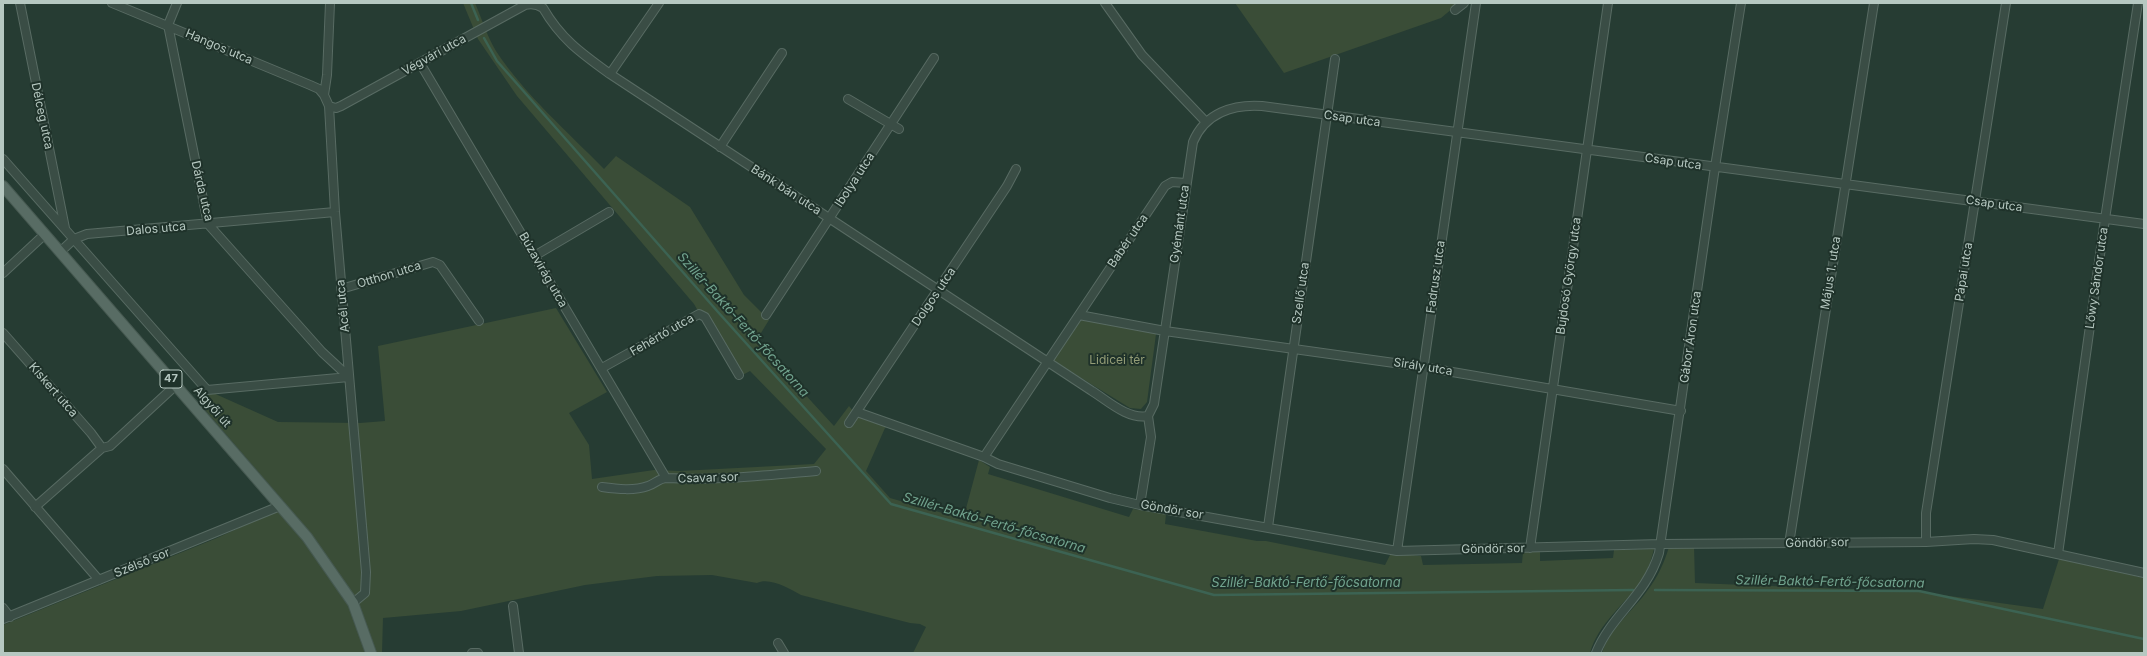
<!DOCTYPE html>
<meta charset="utf-8">
<style>
body{margin:0}
#map{position:relative;width:2147px;height:656px;overflow:hidden;background:#263c33;font-family:Inter,sans-serif}
canvas{display:block}
.frame{position:absolute;inset:0;border:4px solid #b6c8c1;pointer-events:none}
</style>
<div id="map">
<canvas width="2147" height="656"></canvas>
<div class="frame"></div>
</div>
<script>
const g = document.querySelector('canvas').getContext('2d');
g.lineJoin = 'round';
function paint(path, color) { g.fillStyle = color; g.fill(path, 'evenodd'); }
function strokePath(path, color, width, dash) { g.strokeStyle = color; g.lineWidth = width; g.lineCap = dash ? 'butt' : 'round'; g.setLineDash(dash || []); g.stroke(path); }
function write(font, color, halo, rows, align = 'center') {
  g.font = font + ' Inter,sans-serif'; g.lineWidth = 4; g.setLineDash([]); g.textBaseline = 'middle'; g.strokeStyle = halo; g.fillStyle = color; for (const [text, x, y, turn = 0] of rows) {
    g.save(); g.translate(x, y); g.rotate((+turn || 0) * Math.PI / 180); g.textAlign = isNaN(turn) ? turn : align; if (halo) g.strokeText(text, 0, 0); g.fillText(text, 0, 0); g.restore();
  }
}
paint(new Path2D(`
 M463 3H475C482 19 487 36 496 51 525 95 568 132 604 169L616 156 690 207 744 295 769 320 756 341 834 426 849 406C858 419 873 423 888 426L885 428 866 471 890 498 953 516H964L979 460 990 467 988 474 1129 517 1133 509 1166 514 1165 524 1257 541H1266L1385 565 1391 553 1421 556 1423 565 1522 563 1523 552 1540 551V561L1613 558 1614 550 1654 549C1651 561 1647 573 1640 583 1623 606 1598 624 1590 653H913L926 627 920 624 910 623 801 595C790 589 770 577 757 583L712 575 657 576 585 585 461 611 383 618 382 653H3V625L217 538 256 520 284 502 200 404 211 392 278 422 360 423 385 421 378 346 556 308 607 392 569 413 589 445 592 479 654 470 680 471 814 464 826 449 750 371 737 378 694 304 517 96 478 39Z
 M1235 3H1459L1441 18 1284 73Z
 M1082 319 1156 334 1147 402 1141 409 1130 408 1052 360Z
 M1694 546 1695 583 1921 592 2043 609 2059 559 2144 578V653H1602C1610 628 1633 611 1647 591 1658 577 1664 563 1669 547Z`), '#3a4d37');
strokePath(new Path2D(`
 M471 3 478 20
 M484 38 497 61 718 312 891 504 1214 595 1633 590
 M1655 590 1919 591 2144 639`), '#3c6353', 2.5);
const minor = new Path2D(`
 M20 3 65 228
 M112 3 310 85 319 89 324 95
 M177 3 168 25 208 224 322 352 349 377
 M330 3 327 75 324 95 329 106 335 212 366 572 365 593 353 603
 M1105 3 1142 55 1206 122
 M1455 10 1464 3
 M420 63 666 478
 M610 74 659 3
 M848 99 899 129
 M329 106 336 108 341 106 525 5C532 3 537 4 543 8 561 39 581 53 610 74L1092 391C1108 401 1128 420 1148 416L1154 404 1193 142C1205 113 1233 104 1262 106L2144 224
 M720 147 782 53
 M3 159 207 390 349 377
 M60 252 74 239 87 234 335 212
 M536 255 609 212
 M3 273 45 234
 M341 289 433 262 440 265 479 321
 M766 315 934 58
 M1079 315 1165 331 1423 367 1681 411
 M3 333 91 433 102 448
 M602 368 699 314 705 317 739 375
 M857 412 984 457 998 464 1110 498 1140 505 1397 551 1661 544 1926 542 1974 539 1993 540 2144 573
 M849 423 1007 186 1016 169
 M984 457 1165 186 1172 182 1186 183
 M3 469 99 580
 M602 487C617 489 634 491 648 486 655 484 659 478 667 478 716 481 767 475 816 471
 M1140 505 1151 437 1148 416
 M35 507 102 448 110 446 176 385
 M1268 527 1335 59
 M1926 542V513L2006 3
 M1789 544 1874 3
 M1530 548 1608 3
 M1397 551 1476 3
 M2058 554 2105 219 2138 3
 M513 606 519 653
 M3 608 10 617
 M3 619 280 506
 M778 643 784 653
 M472 653H478
 M1596 653C1611 615 1646 596 1659 553L1715 167 1741 3`);
const major = new Path2D(`
 M3 186 307 537 353 603 371 653`);
strokePath(minor, '#586b63', 10);
strokePath(major, '#465951', 12);
strokePath(minor, '#3a4d45', 8);
strokePath(major, '#586c64', 10);
for (const [x, y, w] of [
 [171,379,22]
]) { const box = new Path2D(); box.roundRect(x - w / 2, y - 9, w, 18, 3); g.fillStyle = '#1f322a'; g.fill(box); strokePath(box, '#b6c8c1', 1); }
write('bold 11px', '#b6c8c1', null, [
 ["47",171,379]
]);
write('12px', '#b6c8c1', '#1f322a', [
 ["Hangos utca",219,47,23],
 ["Végvári utca",434,55,-29],
 ["Délceg utca",42,116,78],
 ["Csap utca",1352,119,8],
 ["Csap utca",1673,162,8],
 ["Ibolya utca",855,180,-57],
 ["Bánk bán utca",786,190,33],
 ["Dárda utca",202,191,77],
 ["Csap utca",1994,204,8],
 ["Gyémánt utca",1180,224,-82],
 ["Dalos utca",156,229,-5],
 ["Babér utca",1128,241,-56],
 ["Búzavirág utca",543,270,60],
 ["Pápai utca",1964,272,-81],
 ["Május 1. utca",1831,273,-81],
 ["Otthon utca",389,275,-17],
 ["Bujdosó György utca",1569,276,-82],
 ["Fadrusz utca",1436,277,-82],
 ["Lőwy Sándor utca",2097,278,-82],
 ["Szellő utca",1301,293,-82],
 ["Dolgos utca",934,297,-56],
 ["Acél utca",343,306,-95],
 ["Fehértó utca",662,335,-30],
 ["Gábor Áron utca",1691,337,-82],
 ["Sirály utca",1423,367,9],
 ["Kiskert utca",53,390,49],
 ["Algyői út",212,407,49],
 ["Csavar sor",708,478,-2],
 ["Göndör sor",1172,510,10],
 ["Göndör sor",1817,543,-1],
 ["Göndör sor",1493,549,-1],
 ["Szélső sor",142,563,-22]
]);
write('12px', '#939c76', '#1f322a', [
 ["Lidicei tér",1117,360]
]);
write('italic 13px', '#72a48f', '#1f322a', [
 ["Szillér-Baktó-Fertő-főcsatorna",743,325,48],
 ["Szillér-Baktó-Fertő-főcsatorna",994,523,16],
 ["Szillér-Baktó-Fertő-főcsatorna",1830,582,1],
 ["Szillér-Baktó-Fertő-főcsatorna",1306,583]
]);
</script>
